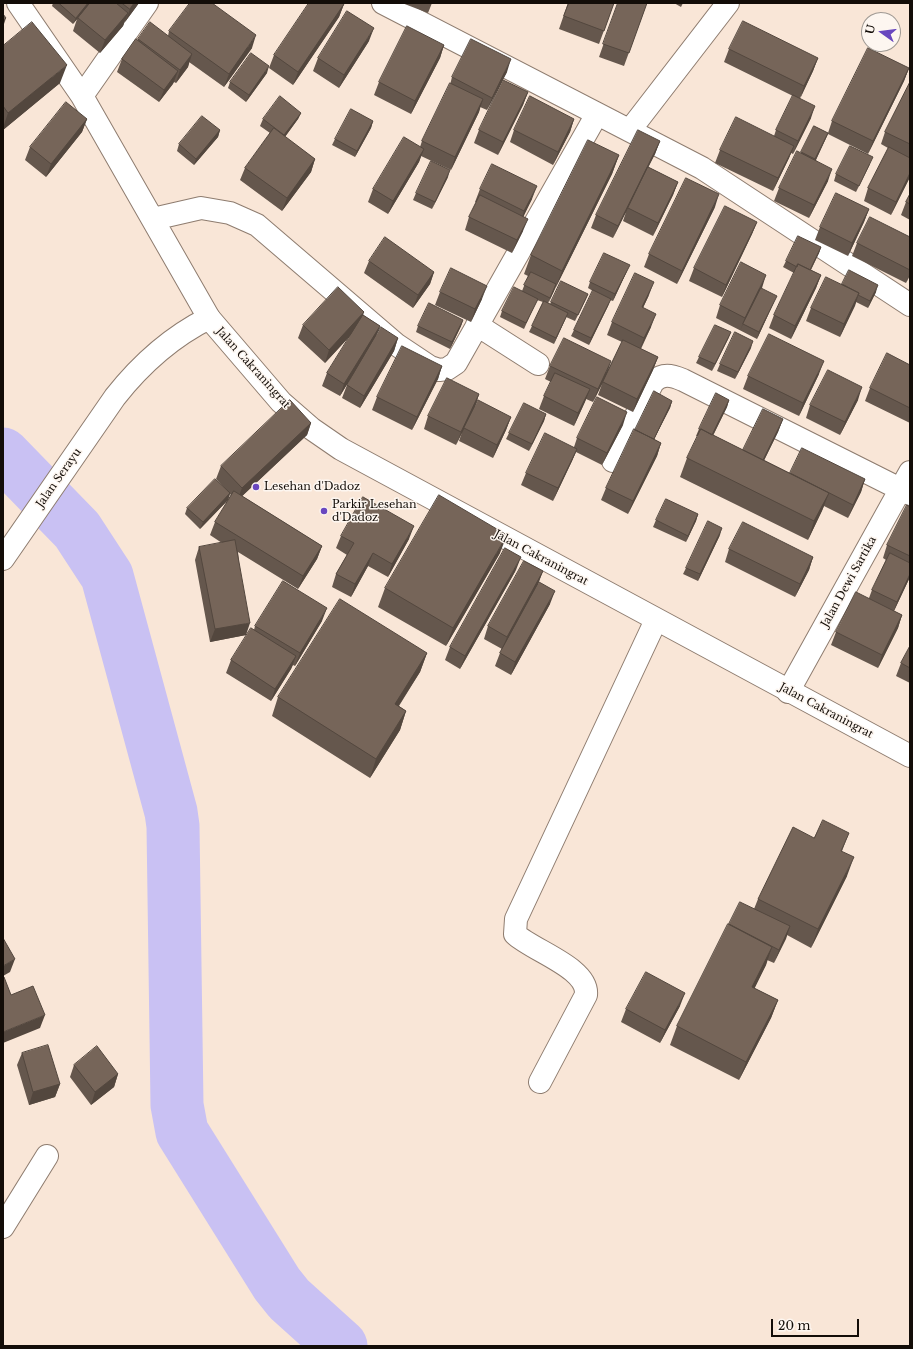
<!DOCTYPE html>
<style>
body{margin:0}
#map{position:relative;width:913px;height:1349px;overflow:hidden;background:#f9e6d7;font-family:"Libre Baskerville",serif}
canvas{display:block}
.frame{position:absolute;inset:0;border:4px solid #130d08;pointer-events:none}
.north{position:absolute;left:861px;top:12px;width:40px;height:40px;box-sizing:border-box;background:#fdf6f0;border:1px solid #9f9993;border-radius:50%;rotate:284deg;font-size:11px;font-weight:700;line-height:16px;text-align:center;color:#130d08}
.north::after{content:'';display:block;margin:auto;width:14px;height:18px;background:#6947bf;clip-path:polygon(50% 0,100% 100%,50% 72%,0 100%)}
.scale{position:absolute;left:771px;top:1319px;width:88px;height:18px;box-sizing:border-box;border:2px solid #130d08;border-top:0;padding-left:5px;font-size:12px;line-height:14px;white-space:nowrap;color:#130d08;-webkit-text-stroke:3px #fdf6f0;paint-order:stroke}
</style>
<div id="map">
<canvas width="913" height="1349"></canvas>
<div class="frame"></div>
<div class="north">U</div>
<div class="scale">20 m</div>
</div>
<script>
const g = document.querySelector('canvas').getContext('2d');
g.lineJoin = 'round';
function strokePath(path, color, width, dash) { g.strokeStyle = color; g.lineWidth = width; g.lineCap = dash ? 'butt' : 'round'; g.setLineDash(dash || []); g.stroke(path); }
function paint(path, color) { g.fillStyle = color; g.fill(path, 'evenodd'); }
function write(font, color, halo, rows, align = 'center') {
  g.font = font + ' "Libre Baskerville",serif'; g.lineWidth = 3; g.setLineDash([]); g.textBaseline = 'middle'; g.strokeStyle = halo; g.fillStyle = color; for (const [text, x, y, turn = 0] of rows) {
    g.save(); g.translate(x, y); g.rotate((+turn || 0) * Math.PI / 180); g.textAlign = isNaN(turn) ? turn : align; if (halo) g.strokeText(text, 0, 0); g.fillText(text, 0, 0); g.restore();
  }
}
strokePath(new Path2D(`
 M3 454 77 530 107 576 171 812 173 826 177 1105 182 1132 277 1284 289 1299 341 1346`), '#c9c1f3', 53);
const street = new Path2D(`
 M18 3 82 96 209 318
 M383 3 702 168 910 305
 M82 96 147 3
 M630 130 728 3
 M153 219 201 208 230 213 257 225 397 345 430 367 439 370 447 369 456 363 597 114
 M477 325 538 364
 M613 461 653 382C663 373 671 375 683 380L910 494
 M788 692 910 472
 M540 1082 586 995C589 968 533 951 515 934L516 919 656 620
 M3 1227 47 1156`);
const secondary = new Path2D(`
 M3 559 115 397C141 364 171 337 209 318L281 402 312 429 341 449 910 756`);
strokePath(street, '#8e7c6f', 24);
strokePath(secondary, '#8e7c6f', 24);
strokePath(street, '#fff', 22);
strokePath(secondary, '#fff', 22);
paint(new Path2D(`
 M53 3H139L125 22V21L123 26 100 53 73 31 77 19 73 24 52 6Z
 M402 3H432L428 13Z
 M568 3H614L599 44 559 29Z
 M618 3H647L624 66 599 57Z
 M674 3H683L681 7Z
 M344 4 339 17 293 85 269 68 274 55Z
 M169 31 252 48 224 87 189 62 188 67 176 83 174 82 159 102 117 72 122 59 138 39 168 36Z
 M369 41 339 88 313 71 318 58Z
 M444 45 440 58 411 114 374 95 379 82Z
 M3 46 60 83 3 130Z
 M729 49 818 58 813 71 800 98 811 118 793 154 791 153 789 158 773 191 715 163 720 150 774 136 776 130 793 96 724 62Z
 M909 68 904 81 868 154 828 134 816 160 828 181 809 218 774 201 779 188 801 153 814 126 828 133 832 121Z
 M507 72 487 110 480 107 479 112 451 170 421 156 419 162 388 214 368 202 373 189 420 147 422 141 450 85 452 77Z
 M267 73 246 102 228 88 230 82Z
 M910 82V177L891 215 864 201 868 188 888 148 881 144 885 132Z
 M528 92 523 105 498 155 474 143 479 130Z
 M301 113 298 119 285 137 315 159 311 172 282 211 240 180 245 168 270 133 260 126 263 119Z
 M87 119 82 132 46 177 25 160 30 147Z
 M574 119 570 132 553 165 510 142 514 130Z
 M373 121 371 128 355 157 332 145 335 139Z
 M220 130 218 137 194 165 177 151 179 144Z
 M660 141 655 154 648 167 678 182 673 195 653 236 623 221 626 212 613 238 591 228 596 215Z
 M619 155 612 174 548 303 550 304 551 302 588 294 585 301 575 321 566 317 554 344 529 332 532 326 543 302 537 300 524 329 500 317 502 311 522 291 528 276 524 274 531 255Z
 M870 164 856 192 834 181 836 174Z
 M448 177 432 209 413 200 416 193Z
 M480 189 532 199 523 216V231L512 253 465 230 469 217 476 202H475Z
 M910 194V220L901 215 906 202Z
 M715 207 677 284 644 267 649 254Z
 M869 209 864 222 848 256 815 240 820 227Z
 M757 222 752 234 722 297 689 281 694 268Z
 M910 237V275L906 283 852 256 857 243Z
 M821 247 819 253 811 270 821 275 816 288 791 339 769 328 774 315 794 273 783 267 786 261Z
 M369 261 434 272 430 284 413 308 364 273Z
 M627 271 613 301 610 300 608 306 589 345 571 336 574 330 593 291 588 288 590 282Z
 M842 284 876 292 868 308 856 302 840 337 806 321 811 308Z
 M761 288 774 302 757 339 716 318 720 305Z
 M440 292 482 299 471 322 435 305Z
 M649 295 643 308 651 327 641 349 658 357 653 370 633 412 598 395 602 384 593 402 586 399 574 426 539 409 544 396 551 382 545 379 550 366 607 372 622 342 607 335 612 322Z
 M363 315 380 326 376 335 398 338 394 351 360 408 342 398 347 385 353 374 340 396 322 386 327 373 351 335 325 363 298 338 303 325Z
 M463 320 461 326 450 349 416 332 418 326Z
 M731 332 728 339 712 371 696 363 699 357Z
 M751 348 735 379 717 371 720 364Z
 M910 365V423L865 401 870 388Z
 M442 366 438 379 412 430 372 410 377 397Z
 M819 374 799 416 743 389 748 376Z
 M479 394 475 406 511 417 506 430 493 458 459 441 462 432 456 445 424 429 428 416Z
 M729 400 727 407 713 435 743 450 783 419 778 432 764 460 790 473 865 479 861 492 848 518 824 506 808 540 680 477 687 458 698 436H696L699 429Z
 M858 400 840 435 806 418 810 405Z
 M672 401 670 408 654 439 661 443 657 456 628 514 601 500 606 488 635 430Z
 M546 414 544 421 529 451 506 439 509 433Z
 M311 423 307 435 242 496 322 546 317 559 298 589 238 552 246 635 210 642 195 560 199 547 222 543 210 535 215 522 231 495 230 494 228 500 200 529 185 514 187 508 227 491 216 479 221 466Z
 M623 425 602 465 576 452 572 461 553 501 521 485 526 473 574 447 577 438Z
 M910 507V577L894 611 902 615 898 628 878 668 831 645 836 632 869 598 872 590 886 560 883 558 887 545Z
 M698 514 696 521 686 542 653 527 656 520Z
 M720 535 698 581 683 574 686 568Z
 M341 536 409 539 388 577 368 566 351 597 332 587 336 574 347 555 336 548Z
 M729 549 813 557 809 570 795 597 725 562Z
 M500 553 446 646 378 607 385 588Z
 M516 570 460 669 445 660 450 647Z
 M543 571 538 584 550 604 511 675 495 666 500 653 502 649 484 639 488 626Z
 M322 621 295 666 293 665 291 669 271 701 226 673 231 660 254 630 255 626Z
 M910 646V683L896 676 901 663Z
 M427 653 420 672 399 706 406 711 400 730 370 778 272 716 278 697Z
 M842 852 847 876 811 948 787 935 774 963 767 960 766 965 754 988 778 1000 771 1018 739 1080 670 1045 677 1026 729 924 754 909 758 899Z
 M680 1006 660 1043 621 1022 626 1009Z
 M22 1053 60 1084 55 1097 29 1105 17 1065Z
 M74 1065 118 1074 114 1087 91 1105 70 1077Z`), '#65574d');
paint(new Path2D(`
 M88 3H91L78 18 73 24 76 18Z
 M134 3H139L125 22 130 9Z
 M344 4 339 17 293 85 298 72Z
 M128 13 123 26 100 53 105 40Z
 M6 18 3 27V21Z
 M374 28 369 41 339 88 344 75Z
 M256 35 252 48 224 87 229 74Z
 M444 45 440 58 411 114 415 101Z
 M192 54 188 67 176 83 180 70Z
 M818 58 813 71 800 99 804 86Z
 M511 59 507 72 487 110 492 98Z
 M67 65 60 83 3 130V128L8 113Z
 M269 66 267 73 246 102 249 95Z
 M909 68 904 81 868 154 873 141Z
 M178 71 173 84 159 102 164 90Z
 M528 92 523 105 498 155 503 142Z
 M483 99 479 112 451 170 455 157Z
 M815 106 811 118 793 154 798 141Z
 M301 113 298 119 281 142 284 135Z
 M87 119 82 132 46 177 51 164Z
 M574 119 570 132 553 165 558 152Z
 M373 121 371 128 355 157 357 151Z
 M220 130 218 137 194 165 196 159Z
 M828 133 825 140 813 166 815 159Z
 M660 141 655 154 613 238 618 226Z
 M794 146 789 158 773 191 778 178Z
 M424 149 419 162 388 214 393 201Z
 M619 155 612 174 555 289 562 271Z
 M315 159 311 172 282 211 287 198Z
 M832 169 828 181 809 218 814 205Z
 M450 170 448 177 432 209 435 202Z
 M910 173V177L891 215 896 202Z
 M678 182 673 195 653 236 658 223Z
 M537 186 532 199 520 224 524 211Z
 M719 194 715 207 677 284 682 271Z
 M869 209 864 222 848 256 852 243Z
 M528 219 523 231 512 253 517 240Z
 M757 222 752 234 722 297 726 285Z
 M821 247 819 253 806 279 809 273Z
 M630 265 627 271 613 301 615 294Z
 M434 272 430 284 413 308 418 295Z
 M910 273V275L906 283Z
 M766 275 762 288 743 325V324L740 331 745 318Z
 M821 275 816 288 791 339 795 326Z
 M654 282 649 295 637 320 642 307Z
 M556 284 554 291 548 304 550 298Z
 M878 285 876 292 868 308 870 301Z
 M487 286 482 299 471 322 475 309Z
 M859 293 855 306 840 337 844 324Z
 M777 296 774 302 757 339 759 332Z
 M611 299 608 306 589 345 591 338Z
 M364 312 360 325 325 363 329 350Z
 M568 313 565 320 554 344 556 338Z
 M656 314 651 327 639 351 644 338Z
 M463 320 461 326 450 349 452 342Z
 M380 326 375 339 340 396 344 384Z
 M731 332 728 339 712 371 715 364Z
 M398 338 394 351 360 408 364 396Z
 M753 341 751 348 735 379 738 372Z
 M658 357 653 370 633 412 637 399Z
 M611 361 607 374 593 402 598 389Z
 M824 361 819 374 799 416 803 403Z
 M442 366 438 379 412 430 417 417Z
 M862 387 858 400 840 435 845 422Z
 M590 389 585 402 574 426 578 413Z
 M479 394 475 407 456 445 461 432Z
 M729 400 727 407 710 442 712 436Z
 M672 401 670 408 650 447 653 440Z
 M627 412 623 425 602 465 607 453Z
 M546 414 544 421 529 451 532 444Z
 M511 417 506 430 493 458 497 445Z
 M783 419 778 432 757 475 762 462Z
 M311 423 307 435 237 501 242 488Z
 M661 443 657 456 628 514 633 501Z
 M577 449 572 461 553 501 558 488Z
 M865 479 861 492 848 518 853 505Z
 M230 493 228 500 200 529 203 522Z
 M829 493 822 511 808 540 814 521Z
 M698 514 696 521 686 542 688 536Z
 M414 526 409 539 388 577 392 564Z
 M722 528 720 535 698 581 700 574Z
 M507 535 500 553 446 646 453 628Z
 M322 546 317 559 298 589 303 576Z
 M373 553 368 566 351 597 355 584Z
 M521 557 516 570 460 669 465 656Z
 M813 557 809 570 795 597 800 584Z
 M543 571 538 584 502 650 507 637Z
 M910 574V577L892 615 897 602Z
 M555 591 550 604 511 675 515 662Z
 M327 608 322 621 295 666 300 653Z
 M902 615 898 628 878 668 882 655Z
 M250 623 246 635 210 642 215 629Z
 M427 653 420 672 388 722 395 704Z
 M296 656 291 669 271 701 275 689Z
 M406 711 400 730 370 778 376 759Z
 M849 833 842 851 834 870 841 851Z
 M854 857 847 876 811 948 818 929Z
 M790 926 786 939 774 963 779 950Z
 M772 947 766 965 746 1006 752 987Z
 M15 959 10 972 3 976V966Z
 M685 993 680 1006 660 1043 665 1030Z
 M778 1000 771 1018 739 1080 746 1062Z
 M45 1015 40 1028 3 1043V1032Z
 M118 1074 114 1087 91 1105 95 1092Z
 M60 1084 55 1097 29 1105 33 1092Z`), '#53473e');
const building = new Path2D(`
 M59 3H88L76 18Z
 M90 3H116L128 13 105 40 78 18Z
 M122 3H134L130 9Z
 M190 3H212L256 35 229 74 169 31Z
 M309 3H343L344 4 298 72 274 55Z
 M569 3H614L604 31 564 16Z
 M618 3H647L629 53 603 44Z
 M347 11 374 28 344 75 318 58Z
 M3 14 6 18 3 21Z
 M743 21 818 58 804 86 729 49Z
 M32 22 67 65 8 113 3 106V46Z
 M150 22 192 54 180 70 138 39Z
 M407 26 444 45 415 101 379 82Z
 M136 39 178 71 164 90 122 59Z
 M471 39 511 59 492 98 452 77Z
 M868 48 909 68 873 141 832 121Z
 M251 53 269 66 249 95 230 82Z
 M503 80 528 92 503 142 479 130Z
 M910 82V144L885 132Z
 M450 83 483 99 455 157 422 141Z
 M793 95 815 106 798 141 776 130Z
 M280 96 301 113 284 135 263 119Z
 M530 96 574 119 558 152 514 130Z
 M66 102 87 119 51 164 30 147Z
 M351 109 373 121 357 151 335 139Z
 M202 116 220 130 196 159 179 144Z
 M736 117 794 146 778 178 720 150Z
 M814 126 828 133 815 159 801 152Z
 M274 128 315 159 287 198 245 168Z
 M638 130 660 141 618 226 596 215Z
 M404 137 424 149 393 201 373 189Z
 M588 140 619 155 562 271 531 255Z
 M850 146 873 157 859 186 836 174Z
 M889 147 910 158V173L896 202 868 188Z
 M797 151 832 169 814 205 779 188Z
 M431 161 450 170 435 202 416 193Z
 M492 164 537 186 524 211 480 189Z
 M648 167 678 182 658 223 628 208Z
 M686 178 719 194 682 271 649 254Z
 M836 193 869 209 852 243 820 227Z
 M910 194V204L906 202Z
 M480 195 528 219 517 240 469 217Z
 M725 206 757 222 726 285 694 268Z
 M870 217 910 237V270L857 243Z
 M798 236 821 247 810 270 798 264 797 267 786 261Z
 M385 237 434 272 418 295 369 261Z
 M604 253 630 265 615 294 590 282Z
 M741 262 766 275 745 318 720 305Z
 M798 264 821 275 795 326 774 315Z
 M451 268 487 286 475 309 440 292Z
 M849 270 878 285 870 301 858 295 859 293 842 284Z
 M531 272 556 284 550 298 524 285Z
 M635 273 654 282 642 307 656 314 644 338 612 322Z
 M826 277 859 293 844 324 811 308Z
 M561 281 588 294 578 315 551 302Z
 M338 287 364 312 329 350 303 325Z
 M514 287 538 299 526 323 502 311Z
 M761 288 777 296 759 332 743 324Z
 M593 290 611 299 591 338 574 330Z
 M544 301 568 313 556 338 532 326Z
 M429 303 463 320 452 342 418 326Z
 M363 315 380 326 344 384 327 373Z
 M715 325 731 332 715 364 699 357Z
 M381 327 398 338 364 396 347 385Z
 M735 332 753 341 738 372 720 364Z
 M769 334 824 361 803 403 748 376Z
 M564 338 611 361 598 389 550 366Z
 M623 340 658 357 637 399 603 382Z
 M402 346 442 366 417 417 377 397Z
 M887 353 910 365V408L870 388Z
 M828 370 862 387 845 422 810 405Z
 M555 373 590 389 578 413 544 396Z
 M447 378 479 394 461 432 428 416Z
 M654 391 672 401 654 439 635 430Z
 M716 393 729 400 712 435 701 429V430L699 429Z
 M597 397 627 412 607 453 577 438Z
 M290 400 311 423 242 488 221 466Z
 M478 400 511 417 497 445 464 428Z
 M524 403 546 414 532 444 509 433Z
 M763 409 783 419 763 460 743 450Z
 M634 429 661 443 633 501 606 488Z
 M701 429 829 493 814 521 687 458Z
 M545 433 577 449 558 488 526 473Z
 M802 448 865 479 853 505 790 473Z
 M215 479 230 493 203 522 187 508Z
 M234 491 322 546 303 576 215 522Z
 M439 495 507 535 453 628 385 588Z
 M363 497 414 526 392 564 373 553 355 584 336 574 354 543 341 536Z
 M666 499 698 514 688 536 656 520Z
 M907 505 910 507V556L887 545Z
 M708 521 722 528 700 574 686 568Z
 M743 522 813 557 800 584 729 549Z
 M235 540 250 623 215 629 199 547Z
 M505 548 521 557 465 656 450 647Z
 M890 553 910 563V574L897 602 872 590Z
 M524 561 543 571 507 637 488 626Z
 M283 581 327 608 300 653 255 626Z
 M539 582 555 591 515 662 500 653Z
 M856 592 902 615 882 655 836 632Z
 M340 599 427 653 395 704 406 711 376 759 278 697Z
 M251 628 296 656 275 689 231 660Z
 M910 646V668L901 663Z
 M823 820 849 833 841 851 854 857 818 929 758 899 793 827 814 838Z
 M740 902 790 926 779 950 729 924Z
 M728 924 772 947 752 987 778 1000 746 1062 677 1026Z
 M3 938 15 959 3 966Z
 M646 972 685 993 665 1030 626 1009Z
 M3 977H4L11 995 33 986 45 1015 3 1032Z
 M48 1045 60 1084 33 1092 22 1053Z
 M97 1046 118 1074 95 1092 74 1065Z`);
paint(building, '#766559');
strokePath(building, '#53473e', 1);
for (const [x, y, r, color] of [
 [256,487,4,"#6947bf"],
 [324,511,4,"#6947bf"]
]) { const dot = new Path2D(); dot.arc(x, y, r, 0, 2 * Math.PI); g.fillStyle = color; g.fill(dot); strokePath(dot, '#fdf6f0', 1.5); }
write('11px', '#130d08', '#fdf6f0', [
 ["Jalan Cakraningrat",253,368,48],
 ["Jalan Serayu",59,478,-55],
 ["Jalan Cakraningrat",541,558,28],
 ["Jalan Dewi Sartika",849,582,-61],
 ["Jalan Cakraningrat",826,711,28]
]);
write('11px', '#130d08', '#fdf6f0', [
 ["Lesehan d'Dadoz",264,487],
 ["Parkir Lesehan",332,505],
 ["d'Dadoz",332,518]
], 'left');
</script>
